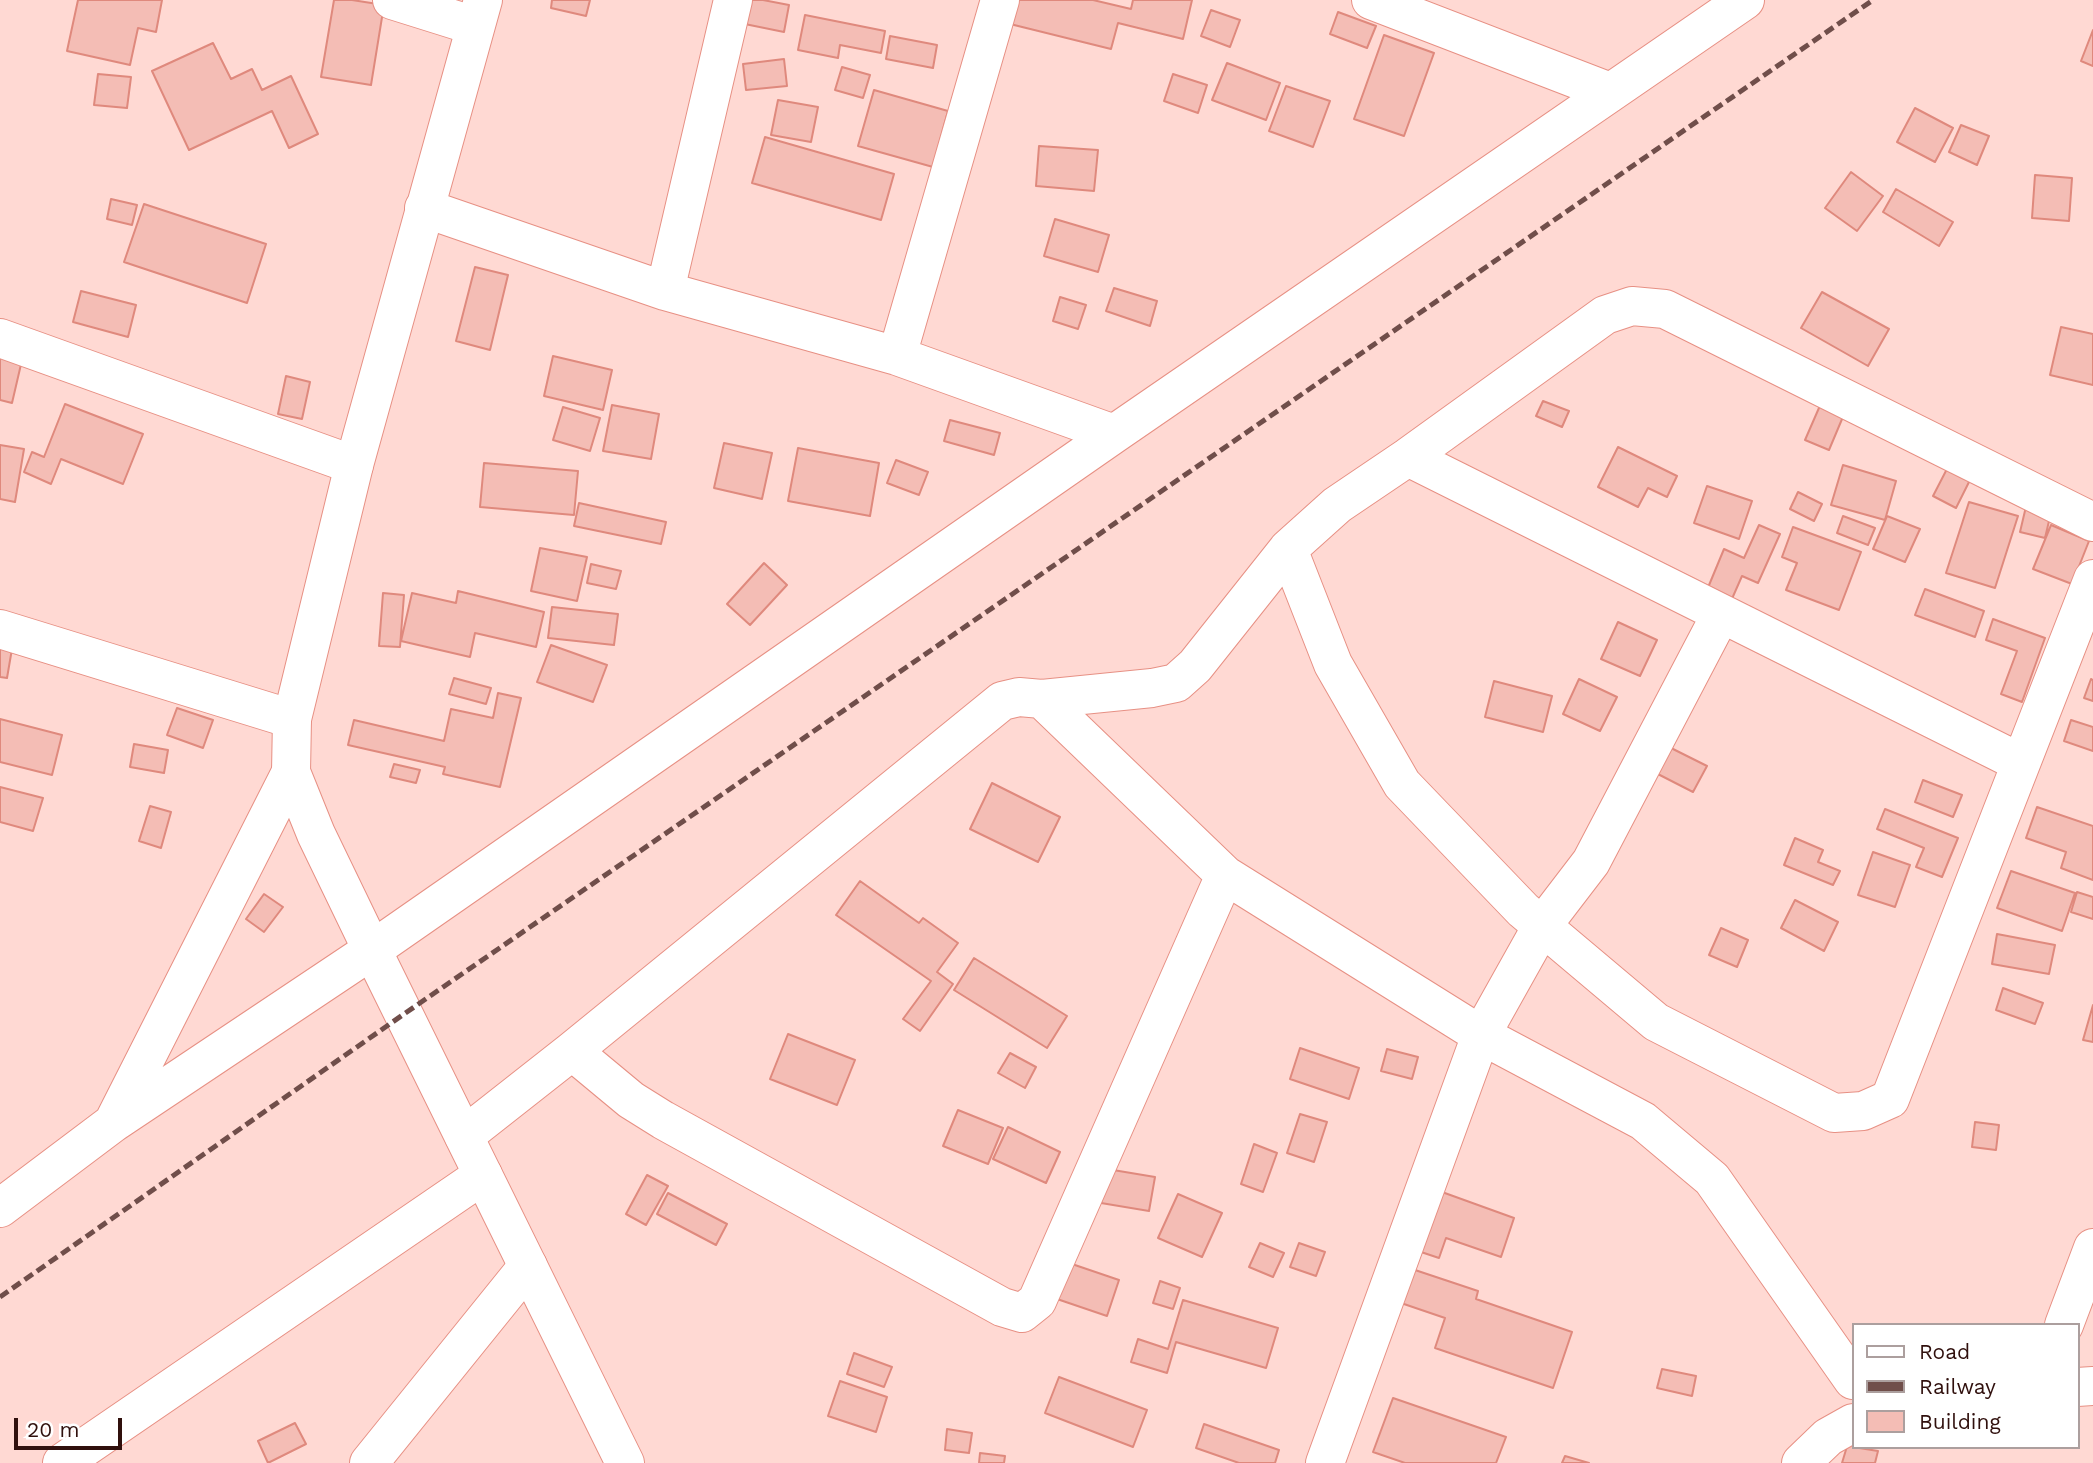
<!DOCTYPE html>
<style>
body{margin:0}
#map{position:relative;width:2093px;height:1463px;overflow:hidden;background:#ffd9d3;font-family:"Work Sans",sans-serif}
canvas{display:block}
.legend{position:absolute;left:1852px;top:1323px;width:228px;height:126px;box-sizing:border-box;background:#fff;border:2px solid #ac9f9e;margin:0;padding:9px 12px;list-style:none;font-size:21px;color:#30100d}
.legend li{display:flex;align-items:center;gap:14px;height:35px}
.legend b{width:35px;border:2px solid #ac9f9e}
.scale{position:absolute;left:14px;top:1418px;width:108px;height:32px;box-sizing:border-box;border:4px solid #30100d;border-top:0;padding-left:9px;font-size:21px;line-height:24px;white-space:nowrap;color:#30100d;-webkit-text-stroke:5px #fff;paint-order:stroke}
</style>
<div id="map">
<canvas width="2093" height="1463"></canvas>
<ul class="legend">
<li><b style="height:9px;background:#fff"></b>Road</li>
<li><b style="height:9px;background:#704e4a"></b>Railway</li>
<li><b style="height:19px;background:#f4bdb5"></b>Building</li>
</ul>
<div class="scale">20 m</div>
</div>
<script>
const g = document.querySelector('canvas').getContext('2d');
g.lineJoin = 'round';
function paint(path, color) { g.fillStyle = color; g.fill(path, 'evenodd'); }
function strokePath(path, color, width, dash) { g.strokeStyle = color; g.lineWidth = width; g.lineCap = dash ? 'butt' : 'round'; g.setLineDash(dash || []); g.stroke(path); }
const building = new Path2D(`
 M78 0H162L156 32 138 28 130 65 67 51Z
 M334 0H352L384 5 371 85 321 77Z
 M552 0H590L586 16 551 8Z
 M739 0H763L789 5 784 32 735 22Z
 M1008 0H1093L1131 9 1133 0H1192L1183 39 1118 23 1111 49 1002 22Z
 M1211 10 1240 20 1230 47 1201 36Z
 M1338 12 1376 26 1367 48 1330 34Z
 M805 15 885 31 881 53 840 45 838 58 798 50Z
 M2093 30V66L2081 61Z
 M1384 35 1434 53 1404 136 1354 119Z
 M890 36 937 45 933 68 886 59Z
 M213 43 231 79 252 69 262 90 291 76 318 134 289 148 272 111 189 150 152 71Z
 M784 59 787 86 746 90 743 64Z
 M1227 63 1280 83 1266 120 1212 100Z
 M842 67 870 75 863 98 835 90Z
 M98 74 131 77 127 108 94 105Z
 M1173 74 1207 85 1198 113 1164 101Z
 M1286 86 1330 101 1313 147 1269 131Z
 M874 90 948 111 933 167 858 146Z
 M778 100 818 107 811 142 771 135Z
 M1915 108 1953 128 1935 162 1897 142Z
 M1961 125 1989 136 1977 165 1949 152Z
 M765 137 894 174 881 220 752 183Z
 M1039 146 1098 150 1094 191 1036 186Z
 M1851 172 1883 196 1857 231 1825 208Z
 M2035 175 2072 178 2069 221 2032 218Z
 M1896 189 1953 222 1939 246 1883 212Z
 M111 199 137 205 132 225 107 219Z
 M144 204 266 244 247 303 124 262Z
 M1055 219 1109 235 1098 272 1044 256Z
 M475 267 508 275 490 350 456 341Z
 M1114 288 1157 301 1150 326 1106 311Z
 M81 291 136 305 128 337 73 322Z
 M1822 292 1889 329 1868 366 1801 328Z
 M1060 297 1086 305 1078 329 1053 321Z
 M2061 327 2093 334V385L2050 375Z
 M0 355 22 360 12 403 0 400Z
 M553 356 612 370 603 410 544 396Z
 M286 376 310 382 302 419 278 414Z
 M1543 401 1569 411 1562 427 1536 416Z
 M1822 401 1845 412 1829 450 1805 440Z
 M65 404 143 434 123 484 61 459 51 484 24 472 32 452 44 457Z
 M612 405 659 414 651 459 603 451Z
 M563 407 600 418 590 451 553 440Z
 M950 420 1000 433 994 455 944 441Z
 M724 443 772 453 762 499 714 488Z
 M0 445 24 449 15 502 0 499Z
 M1618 447 1677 476 1667 497 1648 488 1638 507 1598 487Z
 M798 448 879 463 870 516 788 501Z
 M896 460 928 472 919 495 887 483Z
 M484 463 578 471 574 515 480 507Z
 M1843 465 1896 481 1885 520 1831 505Z
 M1949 465 1972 476 1956 508 1933 496Z
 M1707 486 1752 501 1739 539 1694 523Z
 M1798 492 1822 504 1814 521 1790 509Z
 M2028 498 2053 504 2045 538 2020 532Z
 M1969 502 2018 516 1995 588 1946 573Z
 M579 503 666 522 661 544 574 526Z
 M1843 516 1875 528 1868 545 1837 533Z
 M1887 516 1920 529 1905 562 1873 549Z
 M1759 525 1780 534 1758 583 1742 576 1731 601 1707 590 1724 549 1744 558Z
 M2051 525 2089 541 2072 584 2033 569Z
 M1793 527 1861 552 1839 610 1786 590 1797 563 1782 557Z
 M540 548 587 557 577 601 531 591Z
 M764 563 787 585 750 625 727 604Z
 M591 564 621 571 616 589 587 583Z
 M1925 589 1984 611 1975 637 1915 615Z
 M458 591 544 612 536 647 475 633 470 657 401 641 412 593 456 603Z
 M383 593 404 595 400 647 379 646Z
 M552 607 618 614 614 645 548 638Z
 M1993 619 2045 638 2022 702 2001 694 2017 651 1986 640Z
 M1618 622 1657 640 1640 676 1601 659Z
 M0 640 13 643 7 678 0 677Z
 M551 645 607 665 593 702 537 682Z
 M454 678 491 688 486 704 449 694Z
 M1579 679 1617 697 1600 731 1563 714Z
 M2091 679 2093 680V701L2084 698Z
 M1494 681 1552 696 1543 732 1485 717Z
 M498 693 521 698 500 787 443 774 445 767 348 745 354 720 444 741 451 709 493 718Z
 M177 708 213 720 203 748 167 735Z
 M0 719 62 735 52 775 0 762Z
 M2071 720 2093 727V751L2064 741Z
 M134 744 168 750 164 773 130 767Z
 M1663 744 1707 766 1693 792 1650 770Z
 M394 764 420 770 416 783 390 777Z
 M1923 780 1962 795 1953 817 1915 802Z
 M992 783 1060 817 1038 862 970 829Z
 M0 787 43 798 33 831 0 822Z
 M150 806 171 812 161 848 139 841Z
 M2037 807 2093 826V880L2061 868 2066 852 2026 838Z
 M1885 809 1958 838 1942 877 1916 867 1924 848 1877 829Z
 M1795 838 1823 850 1818 862 1840 871 1833 885 1784 865Z
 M1873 852 1910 865 1895 907 1858 895Z
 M2011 871 2075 893 2062 931 1997 908Z
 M860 881 919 923 923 918 958 943 937 972 953 984 920 1031 903 1019 931 981 836 915Z
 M2077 892 2093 897V919L2071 912Z
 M264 894 283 907 264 932 246 919Z
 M1795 900 1838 922 1824 951 1781 928Z
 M1721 928 1748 940 1737 967 1709 955Z
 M1997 934 2055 945 2049 974 1992 964Z
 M974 958 1067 1016 1047 1048 954 990Z
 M2003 988 2043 1003 2035 1024 1996 1010Z
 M2093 1005V1042L2083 1040Z
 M788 1034 855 1060 837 1105 770 1079Z
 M1300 1048 1359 1068 1349 1099 1290 1079Z
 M1387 1049 1418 1057 1412 1079 1381 1071Z
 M1010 1053 1036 1067 1025 1088 998 1073Z
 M958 1110 1003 1128 988 1164 943 1146Z
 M1300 1114 1327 1122 1314 1162 1287 1153Z
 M1975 1122 1999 1125 1996 1150 1972 1147Z
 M1008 1127 1060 1152 1046 1183 993 1159Z
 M1254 1144 1277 1153 1263 1192 1241 1184Z
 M1107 1169 1155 1177 1149 1211 1101 1203Z
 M647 1175 668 1186 646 1225 626 1214Z
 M1442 1192 1514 1218 1501 1257 1446 1238 1439 1258 1421 1252Z
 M668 1193 727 1224 716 1245 657 1214Z
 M1178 1194 1222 1213 1202 1257 1158 1238Z
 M1260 1243 1284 1253 1273 1277 1249 1267Z
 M1299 1243 1325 1252 1316 1276 1290 1267Z
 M1069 1263 1119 1280 1107 1316 1057 1299Z
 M1409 1268 1478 1291 1476 1299 1572 1332 1553 1388 1435 1348 1445 1318 1398 1302Z
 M1160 1281 1180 1288 1173 1309 1153 1303Z
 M1183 1300 1278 1328 1266 1368 1176 1342 1167 1373 1131 1362 1138 1339 1168 1349Z
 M854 1353 892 1367 884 1387 847 1374Z
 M1662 1369 1696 1376 1692 1396 1657 1388Z
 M1059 1377 1147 1410 1133 1447 1045 1413Z
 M840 1381 887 1397 876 1432 828 1416Z
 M1393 1398 1506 1437 1496 1463H1405L1373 1452Z
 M295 1423 306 1444 268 1463 258 1441Z
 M1204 1424 1279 1450 1275 1463H1239L1196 1448Z
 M947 1429 972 1433 969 1453 945 1450Z
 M1848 1443 1853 1445V1447L1878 1451 1875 1463H1842Z
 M980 1453 1005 1456 1004 1463H979Z
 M1565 1456 1589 1463H1562Z`);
paint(building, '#f4bdb5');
strokePath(building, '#df897d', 2);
const minor = new Path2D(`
 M392 0 475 26
 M1371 0 1610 92
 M424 208 665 291 897 356 1114 434
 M665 291 733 0
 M0 338 354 465
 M897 356 1000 0
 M1408 457 2021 763
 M2093 522 1665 309 1632 306 1605 315 1408 457 1337 505 1288 549 1333 664 1402 784 1523 910 1656 1022 1834 1113 1863 1111 1890 1099 2093 579
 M0 629 292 719
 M1042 699 1225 875 1481 1035 1643 1121 1712 1179 1853 1380
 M572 1051 631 1100 663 1120 1002 1307 1022 1313 1037 1301 1225 875
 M114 1121 291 772
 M464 1136 572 1051 1002 701 1019 697 1042 699 1152 688 1176 683 1195 666 1288 549
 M0 1208 113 1123 372 950 1114 434 1745 0
 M2064 1325 2093 1248
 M2077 1387 2093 1386
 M62 1463 483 1175
 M369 1463 528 1266
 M1325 1463 1481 1035 1542 926 1591 862 1721 614
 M1801 1463 1828 1437 1853 1423`);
const primary = new Path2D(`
 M483 0 354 465 292 719 291 772 316 834 372 950 625 1463`);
strokePath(minor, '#e79084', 40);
strokePath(primary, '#e79084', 40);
strokePath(minor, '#fff', 38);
strokePath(primary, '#fff', 38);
strokePath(new Path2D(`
 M0 1297 404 1014 1873 0`), '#704e4a', 5, [10, 5]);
</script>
